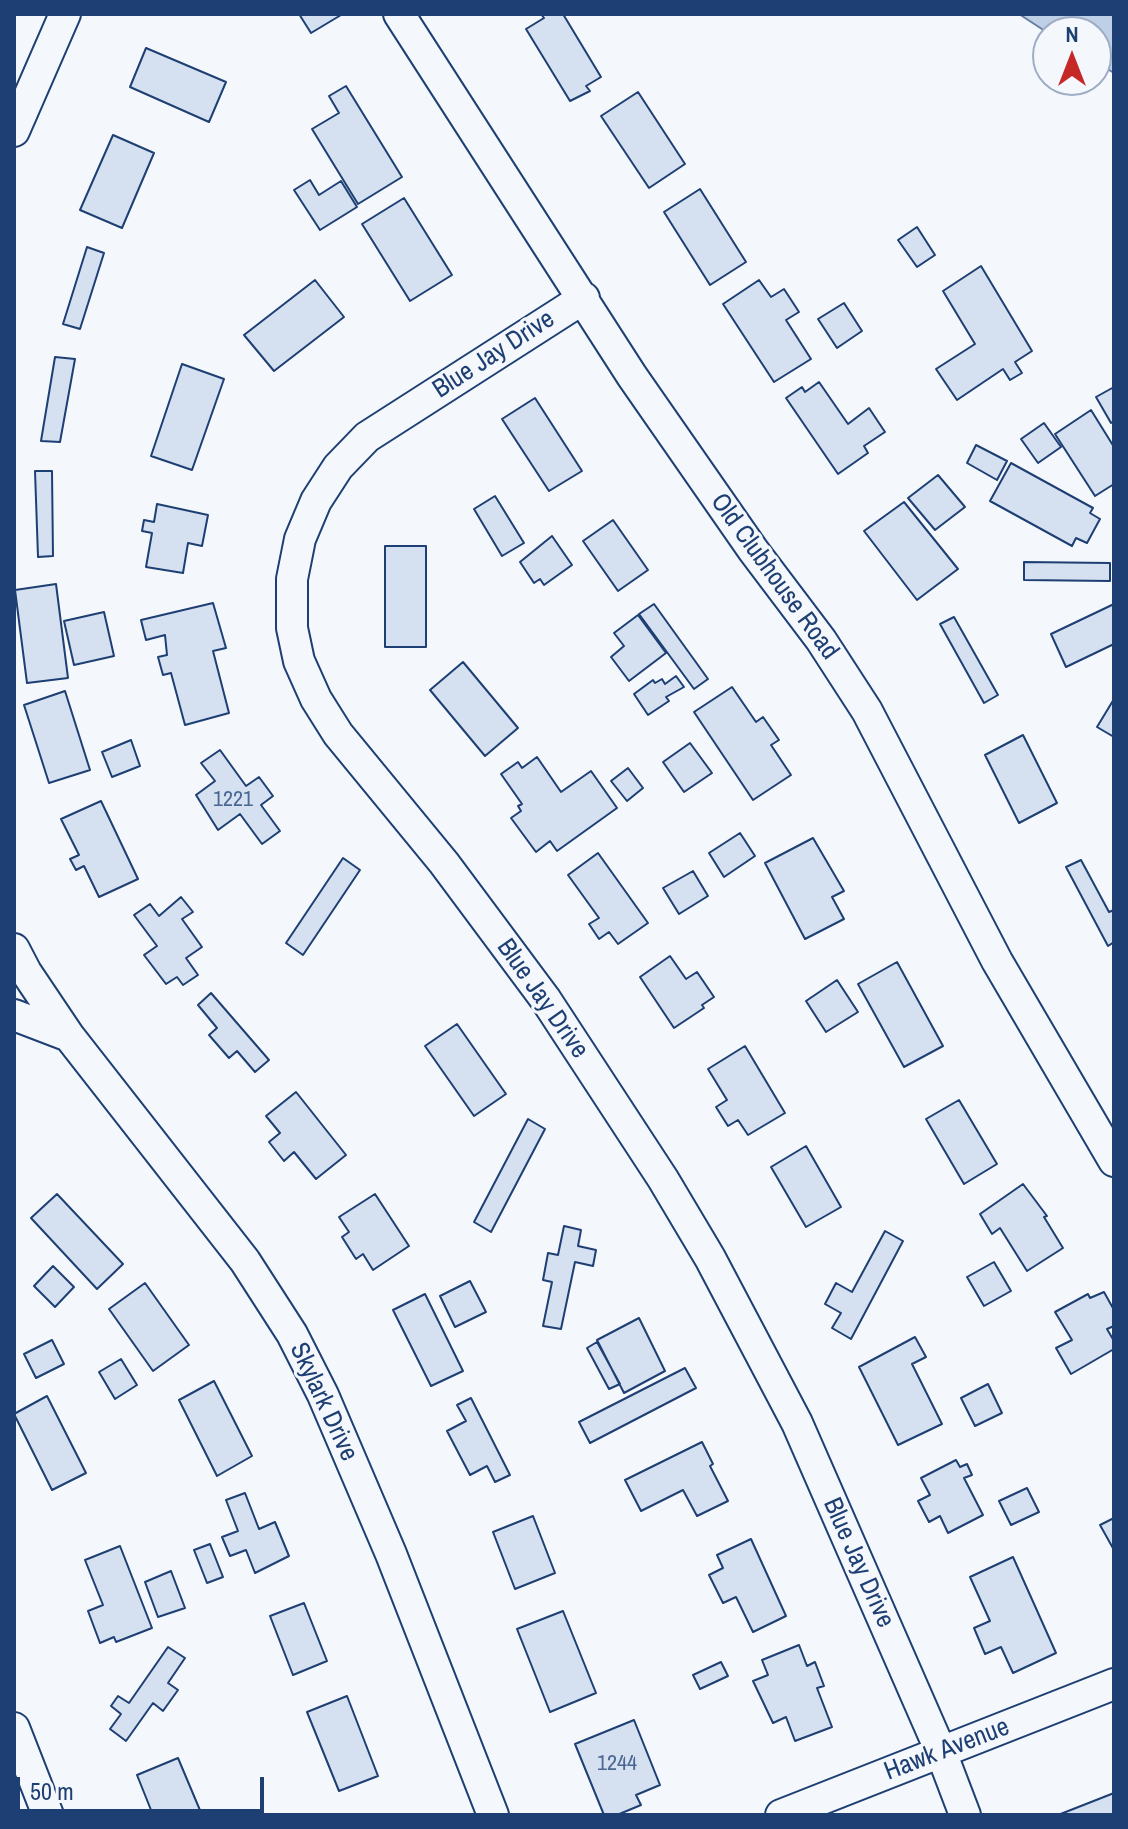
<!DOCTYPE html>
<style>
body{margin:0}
#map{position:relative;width:1128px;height:1829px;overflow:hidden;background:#f4f7fb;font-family:"Archivo Narrow",sans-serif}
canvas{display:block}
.frame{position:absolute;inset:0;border:16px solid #1d3f73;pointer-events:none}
.north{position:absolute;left:1032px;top:16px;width:80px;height:80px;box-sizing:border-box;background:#f4f7fb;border:2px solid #9eadc5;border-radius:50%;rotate:0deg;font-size:22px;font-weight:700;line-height:32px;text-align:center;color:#1d3f73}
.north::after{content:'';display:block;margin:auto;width:28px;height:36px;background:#c62828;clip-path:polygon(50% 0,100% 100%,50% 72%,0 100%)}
.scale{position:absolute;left:16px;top:1777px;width:248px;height:36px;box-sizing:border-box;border:4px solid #1d3f73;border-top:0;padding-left:10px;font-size:24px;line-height:28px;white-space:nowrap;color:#1d3f73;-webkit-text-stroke:6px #f4f7fb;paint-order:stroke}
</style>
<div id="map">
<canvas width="1128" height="1829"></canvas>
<div class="frame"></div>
<div class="north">N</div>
<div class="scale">50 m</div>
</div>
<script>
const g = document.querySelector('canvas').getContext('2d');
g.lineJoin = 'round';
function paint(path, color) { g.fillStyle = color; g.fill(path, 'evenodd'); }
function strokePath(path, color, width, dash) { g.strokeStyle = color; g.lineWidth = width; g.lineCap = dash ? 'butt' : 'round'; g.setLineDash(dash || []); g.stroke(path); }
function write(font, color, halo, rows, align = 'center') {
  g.font = font + ' "Archivo Narrow",sans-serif'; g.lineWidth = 6; g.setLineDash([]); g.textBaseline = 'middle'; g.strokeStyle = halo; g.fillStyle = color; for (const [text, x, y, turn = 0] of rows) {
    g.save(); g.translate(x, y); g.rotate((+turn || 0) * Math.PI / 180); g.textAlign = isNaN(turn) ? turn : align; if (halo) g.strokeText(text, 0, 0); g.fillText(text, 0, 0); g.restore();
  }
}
const water = new Path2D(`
 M1019 14H1114V73L1096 62V32L1048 33Z`);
paint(water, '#bed0e5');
strokePath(water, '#687fa3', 2);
const building = new Path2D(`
 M299 14H340L341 15 311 33Z
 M541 14H563L601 77 586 86 590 91 570 101 526 29 544 18Z
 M146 48 226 82 209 122 130 87Z
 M346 86 402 177 358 204 312 129 339 113 329 96Z
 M638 92 685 164 649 188 601 116Z
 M113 135 154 153 122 228 80 210Z
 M310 180 319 195 341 181 357 207 320 230 294 190Z
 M700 189 746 262 710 285 664 212Z
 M404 198 452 275 410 301 362 224Z
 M917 227 935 255 917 267 898 240Z
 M87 247 104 253 80 329 63 324Z
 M981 266 1032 351 1015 362 1022 373 1010 380 1003 369 957 400 936 369 975 344 943 291Z
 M315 280 344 317 274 371 244 335Z
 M759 280 771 297 784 289 799 312 786 320 811 359 774 382 723 304Z
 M844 303 862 331 837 348 818 319Z
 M55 357 75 359 60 442 41 441Z
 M182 364 224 379 192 470 151 456Z
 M819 382 848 424 869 408 885 432 864 446 868 453 838 474 786 398 802 387 805 392Z
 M1114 387V421L1111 423 1096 397Z
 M535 398 582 471 549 491 502 419Z
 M1091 410 1114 447V484L1095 496 1055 434Z
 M1044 423 1061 447 1038 463 1021 439Z
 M976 445 1007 461 997 480 967 463Z
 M1011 463 1093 508 1090 513 1100 519 1087 543 1076 538 1072 546 990 501Z
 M35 471H52L53 556 38 557Z
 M938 475 965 507 935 530 908 498Z
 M495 496 524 543 502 556 474 509Z
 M904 502 958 569 917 600 864 531Z
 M157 504 208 515 202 546 188 543 183 573 146 567 152 533 142 531 144 520 154 522Z
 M613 520 648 570 618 591 583 541Z
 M552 536 572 565 544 585 540 579 534 583 520 562Z
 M385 546H426V647H385Z
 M1024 562 1110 563V581L1024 580Z
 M56 584 68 678 27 683 15 590Z
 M213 603 226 648 213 651 229 713 185 725 171 673 163 675 158 657 167 655 165 635 146 640 141 620Z
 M654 604 708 679 694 689 639 614Z
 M1114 604V644L1066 667 1051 634Z
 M104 612 114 656 74 665 64 621Z
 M638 615 666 653 629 681 611 657 624 646 614 633Z
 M954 617 998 695 984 703 940 624Z
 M463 662 518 728 485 756 430 690Z
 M676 676 684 687 666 697 669 701 648 715 634 694 653 680 655 683 662 679 665 684Z
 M732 687 756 722 763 717 779 740 771 745 791 775 753 800 694 712Z
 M65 691 90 770 49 783 24 705Z
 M1114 699V737L1097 727Z
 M1023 735 1057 803 1019 823 985 755Z
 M131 740 140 766 112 777 102 752Z
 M690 743 712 773 684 792 663 762Z
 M220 750 246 786 259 777 273 796 261 805 280 831 262 844 240 814 218 830 196 795 215 781 201 763Z
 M537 757 561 792 591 771 617 808 557 851 550 841 536 852 511 818 521 811 518 806 522 804 501 774 518 762 522 768Z
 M628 768 643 788 627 801 611 781Z
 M101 801 138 879 99 897 84 866 76 870 70 859 79 855 61 819Z
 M740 833 755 856 724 877 709 853Z
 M813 838 844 891 832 897 844 919 805 939 765 863Z
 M598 853 648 923 618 944 609 932 599 939 589 924 599 918 568 875Z
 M343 858 360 870 303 955 286 943Z
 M1081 860 1109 912 1114 910V942L1108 946 1066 867Z
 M693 871 708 896 679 914 663 888Z
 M181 897 193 912 182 919 202 947 186 958 198 975 183 985 177 977 166 984 144 955 157 946 134 915 150 904 159 916Z
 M670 956 686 979 697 972 714 997 702 1005 704 1008 674 1028 640 977Z
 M897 962 943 1046 904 1067 858 984Z
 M837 980 858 1012 826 1032 806 1001Z
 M211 993 269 1060 255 1072 237 1051 229 1058 209 1035 217 1028 198 1005Z
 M457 1024 506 1094 474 1116 425 1046Z
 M745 1046 785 1113 748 1135 738 1120 728 1126 716 1107 727 1100 708 1069Z
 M296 1092 346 1155 316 1179 294 1152 284 1161 269 1142 280 1133 266 1116Z
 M959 1100 997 1164 964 1184 926 1119Z
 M528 1119 545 1129 491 1232 474 1222Z
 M806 1146 841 1207 806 1227 771 1167Z
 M1023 1184 1047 1216 1044 1217 1063 1248 1027 1271 1000 1228 992 1234 980 1214Z
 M57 1194 123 1264 97 1289 31 1218Z
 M375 1194 409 1246 373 1270 363 1254 356 1259 342 1237 349 1232 339 1217Z
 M564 1226 581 1230 578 1246 596 1250 593 1266 575 1262 561 1329 543 1326 552 1282 543 1280 548 1253 558 1255Z
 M885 1231 903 1241 851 1339 832 1328 841 1313 825 1304 836 1283 852 1292Z
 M994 1262 1011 1291 984 1306 967 1277Z
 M53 1266 74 1287 55 1307 34 1286Z
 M470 1281 486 1312 455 1327 440 1296Z
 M145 1283 189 1345 153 1371 109 1309Z
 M1104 1292 1114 1310V1326L1107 1329 1114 1341V1349L1071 1374 1056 1348 1072 1340 1055 1312 1088 1294 1090 1298Z
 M425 1294 463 1371 431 1386 393 1310Z
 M639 1318 665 1371 624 1393 597 1340Z
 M915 1337 926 1357 912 1364 942 1424 898 1445 859 1367Z
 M52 1340 64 1364 36 1378 24 1354Z
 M597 1342 620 1384 609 1389 587 1348Z
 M121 1359 137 1385 115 1399 99 1372Z
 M685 1368 696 1388 590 1443 579 1422Z
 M214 1381 252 1456 217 1476 179 1400Z
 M988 1384 1002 1413 975 1426 961 1398Z
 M47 1396 86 1473 52 1490 14 1414Z
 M471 1398 510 1475 495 1482 487 1466 470 1475 447 1431 466 1421 457 1405Z
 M702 1442 713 1464 710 1466 728 1501 697 1516 683 1490 641 1511 625 1480Z
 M956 1460 960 1467 967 1464 972 1475 964 1478 983 1515 948 1533 940 1516 929 1522 918 1501 930 1495 921 1478Z
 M1027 1488 1039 1512 1011 1525 999 1501Z
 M245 1493 259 1529 275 1522 289 1556 255 1573 246 1550 230 1556 222 1537 238 1531 226 1500Z
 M533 1516 555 1573 515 1589 493 1532Z
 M1114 1518V1550L1100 1525Z
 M751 1539 786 1616 753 1632 736 1597 723 1603 709 1575 723 1568 717 1555Z
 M210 1544 223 1577 207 1583 194 1550Z
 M120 1546 152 1628 116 1642 114 1637 100 1643 88 1611 103 1605 85 1560Z
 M1013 1557 1056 1653 1013 1673 1001 1647 985 1654 974 1628 990 1621 970 1577Z
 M171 1571 185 1608 158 1617 145 1582Z
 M304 1603 327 1661 293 1675 270 1616Z
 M563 1611 596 1693 550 1712 517 1629Z
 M799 1645 807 1666 815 1662 824 1686 817 1688 832 1727 795 1741 786 1717 773 1723 753 1681 768 1675 762 1660Z
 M168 1647 185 1658 168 1683 178 1690 163 1711 153 1703 126 1741 110 1729 121 1714 111 1706 118 1696 129 1703Z
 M721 1662 728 1676 700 1689 693 1675Z
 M347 1696 378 1776 339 1791 307 1712Z
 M634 1720 660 1785 636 1795 641 1805 617 1815H604L575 1744Z
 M178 1758 202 1815H153L137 1775Z
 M1114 1793V1815H1058Z`);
paint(building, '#d5e0f0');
strokePath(building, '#1d3f73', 2);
const street = new Path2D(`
 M399 14 632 376 753 550 821 640 867 711 997 961 1114 1161
 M14 131 65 14
 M584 298 367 437 338 467 316 501 300 539 292 579V628L299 661 316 699 338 734 444 863 546 1000 663 1179 710 1258 797 1423 941 1752 965 1815
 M14 949 26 972 69 1036 245 1261 292 1334 323 1395 391 1554 493 1815
 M14 1015 69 1036
 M14 1728 48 1815
 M781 1815 1114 1684`);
strokePath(street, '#1d3f73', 34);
strokePath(street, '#f4f7fb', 30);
write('22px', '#4b6792', null, [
 ["1221",233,800],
 ["1244",617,1764]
]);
write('26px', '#1d3f73', '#f4f7fb', [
 ["Blue Jay Drive",494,355,-33],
 ["Old Clubhouse Road",774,577,54],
 ["Blue Jay Drive",542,999,55],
 ["Skylark Drive",323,1402,65],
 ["Blue Jay Drive",858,1563,66],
 ["Hawk Avenue",947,1750,-21]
]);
</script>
